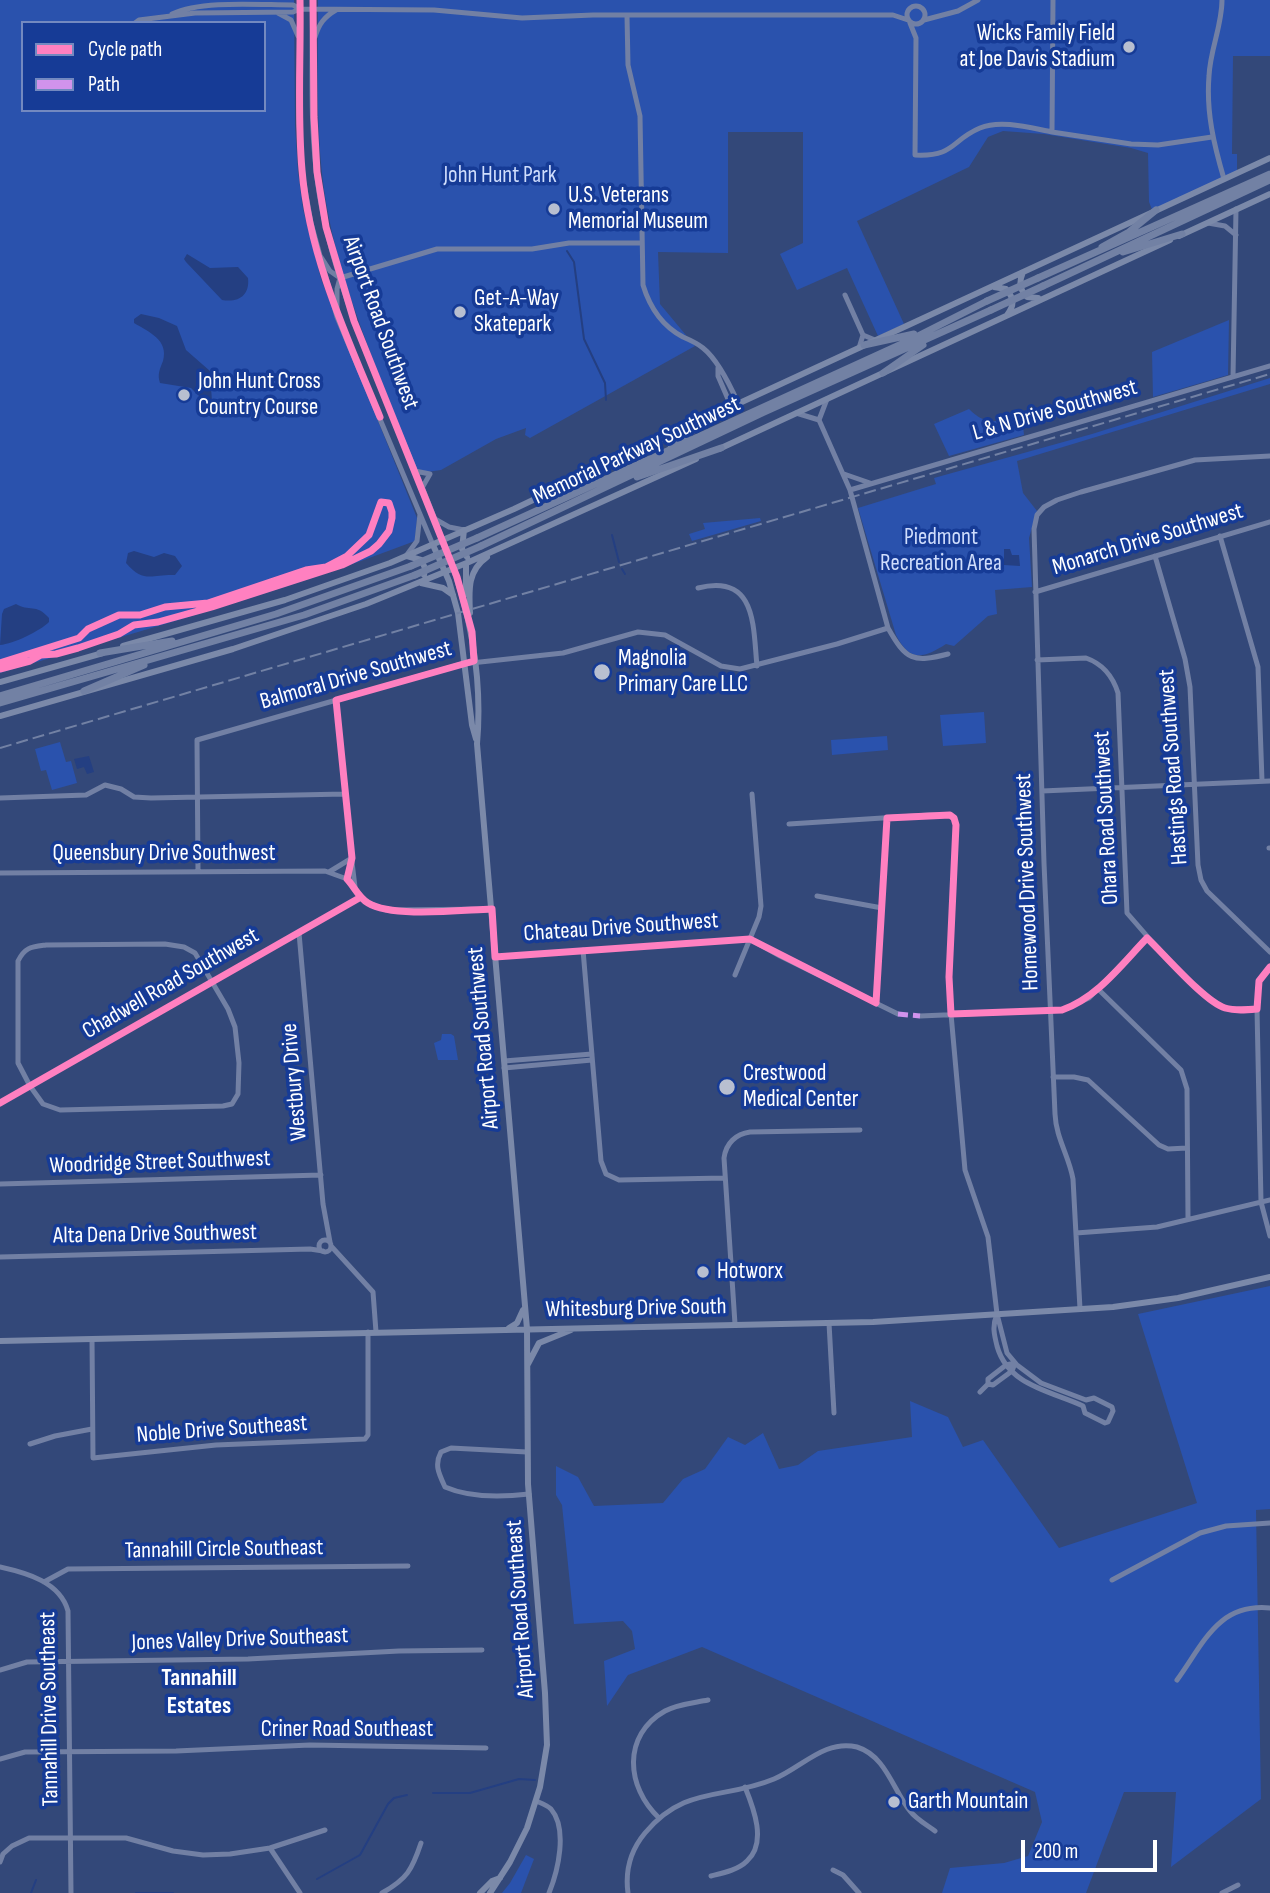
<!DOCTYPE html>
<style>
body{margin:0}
#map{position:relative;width:1270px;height:1893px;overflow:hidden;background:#334879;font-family:"Sofia Sans Condensed",sans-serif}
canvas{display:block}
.legend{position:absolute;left:21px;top:21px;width:245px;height:91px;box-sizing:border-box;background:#163b96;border:2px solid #7389c0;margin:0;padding:9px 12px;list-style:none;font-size:21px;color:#fff}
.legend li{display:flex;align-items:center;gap:14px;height:35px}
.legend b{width:35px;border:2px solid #7389c0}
.scale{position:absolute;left:1021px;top:1840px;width:136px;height:32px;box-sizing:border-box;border:4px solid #fff;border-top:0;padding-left:9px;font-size:21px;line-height:24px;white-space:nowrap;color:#fff;-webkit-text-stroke:5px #163b96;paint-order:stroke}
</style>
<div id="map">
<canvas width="1270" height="1893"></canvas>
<ul class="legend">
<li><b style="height:9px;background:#ff80c0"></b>Cycle path</li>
<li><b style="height:9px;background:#d193ec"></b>Path</li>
</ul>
<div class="scale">200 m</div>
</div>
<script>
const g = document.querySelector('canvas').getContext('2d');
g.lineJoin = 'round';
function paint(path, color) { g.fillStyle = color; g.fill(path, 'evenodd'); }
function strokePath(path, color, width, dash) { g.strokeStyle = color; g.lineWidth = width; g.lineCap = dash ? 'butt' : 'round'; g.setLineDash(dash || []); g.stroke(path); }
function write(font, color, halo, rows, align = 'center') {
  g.font = font + ' "Sofia Sans Condensed",sans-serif'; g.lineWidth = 7; g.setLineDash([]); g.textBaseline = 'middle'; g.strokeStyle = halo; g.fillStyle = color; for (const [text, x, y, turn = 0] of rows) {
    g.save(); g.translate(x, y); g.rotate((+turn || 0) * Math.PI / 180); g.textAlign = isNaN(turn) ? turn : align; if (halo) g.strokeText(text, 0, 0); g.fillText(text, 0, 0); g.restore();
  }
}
paint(new Path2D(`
 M0 0H294L295 125 298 172 303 209 321 279 417 518 415 541C279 593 139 631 0 673ZM23 23H264V110H23Z
 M318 0H1270V56H1233L1232 154H1237V173L1153 212 1149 202 1148 153 1131 148 1044 134 1003 131 988 137 969 167 857 221 904 324 878 336 847 268 797 290 780 254 803 243V132H728V253L658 252 660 304 695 346 530 438 525 435 526 428 496 439 441 470 427 472 417 469 411 455C380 375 340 287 326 202 315 136 318 67 318 0Z
 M1229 320 1228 375 1153 397 1152 352Z
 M1270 378V384L1017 461 1023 493 1037 511 1029 538 1032 587 995 590 997 614 988 616 954 646 946 644C924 658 910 663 896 635L858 508 936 484 934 478 1092 434Z
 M969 409C988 428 998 420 1022 416L1024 435 949 456 934 424Z
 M760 518 761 521 692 541 689 534 705 529 703 523Z
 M984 712 986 743 943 746 940 715Z
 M887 736 888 750 832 755 831 740Z
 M60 742 66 762 71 761 77 783 52 790 46 770 41 771 35 749Z
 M442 1034H451L454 1036 458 1060H438L434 1043 441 1040Z
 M1270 1286V1509L1256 1510 1261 1799 1171 1867 1176 1792H1124L1086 1893H942L950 1868 1004 1863 1028 1856 1042 1822 1035 1792 702 1647 628 1675 607 1706 604 1661 635 1649 632 1631 623 1621 574 1624 562 1505 556 1495V1466L578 1477 594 1506 663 1503 683 1479 705 1469 728 1437 745 1445 763 1433 779 1469 798 1465 818 1451 912 1437 910 1401 948 1417 963 1447 983 1440 1059 1548 1197 1503 1138 1314Z
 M526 1855 534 1859 521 1893H502L510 1883Z`), '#2a52ad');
paint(new Path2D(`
 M187 254 210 268 238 267 248 278C250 295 239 303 222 300L186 262 184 259Z
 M141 314 159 318 177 326 186 350 210 371 212 402 207 404 191 388 160 383C157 374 160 369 163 361 169 340 149 332 134 323V319Z
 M1004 549H1010L1012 555H1019L1020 566 1004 565Z
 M134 551 154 557 164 553 175 556 182 566 175 575C152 574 144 584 126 563L128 553Z
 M16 604C29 612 36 603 49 618V622C40 631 13 644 0 645L2 614 4 609Z
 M89 756 94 772 87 774 84 767 77 769 74 759Z`), '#243f82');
strokePath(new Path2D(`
 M567 251 574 262 584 339 605 383 606 400
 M612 535 619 562
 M622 569 625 574
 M433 1793H470L519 1779 535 1780
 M317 1879 360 1855 388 1804 394 1798 407 1795
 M31 1893 36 1880
 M136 1893H173`), '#243f82', 2);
strokePath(new Path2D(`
 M300 0 299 123 302 172 311 223 337 317 433 545
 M313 0C312 75 308 154 326 228 351 336 405 436 443 541
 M1053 0 1052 132 1131 144 1158 145 1212 137
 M1222 0C1222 26 1210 50 1209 76 1206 112 1214 145 1224 179
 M907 15a9 9 0 1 1 18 0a9 9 0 1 1-18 0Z
 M278 13 291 20 298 36
 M172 14C202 0 259 5 293 5L300 9
 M627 16 628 65 640 116 643 285C650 308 662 326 683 337 690 340 697 343 703 348 718 360 730 385 738 403
 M924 20 958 11 978 0
 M135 23 139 20 195 13 293 12 300 9 434 10 522 18 593 15H893L908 20
 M910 23 916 38 915 155C955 157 951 140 980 128 1001 119 1031 128 1052 132
 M315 37C319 24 324 17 336 10
 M1208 223 1225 226 1236 235
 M321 257 330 271 340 278
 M340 278 437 249H532L569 243H641
 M845 295 863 335
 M337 310V289L340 278
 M859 348 863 335 875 340
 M718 368V376L731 406
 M1233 377 1236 209
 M827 399 819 420 850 490 888 628C906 660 913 663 948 654
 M796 413 819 420
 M415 471 430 474 422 488
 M844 474 870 483
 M850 490 1270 366
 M435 519 449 527 464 530
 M1220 536 1258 667 1262 781
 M406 556 417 541 420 514
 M1155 556 1185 659 1190 687 1198 865 1201 880 1207 891 1270 952
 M698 588C757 573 753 627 757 666
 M1035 592 1270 522
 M1037 660 1086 658C1103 664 1113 677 1118 693L1127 913C1143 932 1204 1002 1225 1008 1235 1011 1246 1010 1257 1009
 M336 700 352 858 347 879
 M1042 791 1270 781
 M0 798 86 795 105 785 121 789 134 797 151 798 345 794
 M789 824 929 815H950L954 818 956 825 949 977 951 1014 965 1170 988 1237 997 1314 1007 1353 1017 1365 1041 1383 1086 1400 1094 1398 1112 1407 1113 1411 1108 1422 1105 1423 1085 1413 1083 1406C1051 1391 1008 1386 997 1346 994 1334 992 1326 997 1314
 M1269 848H1270
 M352 862 355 887
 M198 871 197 740 462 664 563 653 638 632 665 635 721 666 740 669 837 644 888 628
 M329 872 352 858
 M0 873 325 871 347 879 364 901 386 910 492 909
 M817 896 882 908
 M299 933 323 1204 330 1242
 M165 944 184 947 195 953 228 1009 235 1027 239 1063 238 1094 232 1104 223 1106 60 1110 43 1104 30 1086 18 1063V961C25 947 31 947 46 945Z
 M583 950 601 1161 606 1174 619 1180 725 1178
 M495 957 750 939 780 956 898 1014
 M1270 967 1259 981 1257 1009 1261 1202 1270 1236
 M735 975 759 917 761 906 752 794
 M1098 989 1181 1070 1187 1089 1188 1218
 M876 1003 887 818
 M920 1016 1062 1010 1089 998 1147 938
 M504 1061 592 1054
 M504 1068 592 1060
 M1053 1077H1074L1088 1080 1159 1145 1168 1149 1187 1148
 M0 1103 361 897
 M0 1184 321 1175
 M1076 1233 1157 1227 1270 1200
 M319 1246a6 6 0 1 1 12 0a6 6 0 1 1-12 0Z
 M331 1246 373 1292 376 1332
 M0 1257 310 1249 323 1251
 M1080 1309 1073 1179C1069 1156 1056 1138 1055 1114L1044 863 1034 529 1037 515 1044 507 1057 500 1081 492 1195 460 1270 456
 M829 1323 834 1413
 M735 1324 724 1158C726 1143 736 1134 750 1132L860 1130
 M92 1339 93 1458 216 1445 365 1439 368 1435V1332
 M980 1392 988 1384V1379L1006 1365 1015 1363 1012 1371 993 1385 988 1384
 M30 1444 55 1436 92 1429
 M527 1452 451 1448 441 1452C434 1465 439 1474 445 1487 470 1498 503 1497 529 1494
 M0 1567C27 1573 60 1582 68 1611L71 1893
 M1112 1580 1200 1533 1226 1526 1270 1523
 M44 1582 68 1569 408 1566
 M0 1670 27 1662 248 1659 399 1651 482 1650
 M1177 1680C1204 1643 1218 1603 1270 1608
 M0 1759 25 1752 176 1751 310 1745 486 1748
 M536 1801C541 1803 547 1805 551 1809 568 1829 558 1871 549 1893
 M659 1818C626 1787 622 1735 665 1711 678 1704 693 1703 708 1700
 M270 1848 300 1893
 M0 1862 3 1854 12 1846 29 1838H126L173 1851 203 1855 230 1854 270 1848 325 1830
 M833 1870 843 1875 859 1893
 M711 1876C723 1873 738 1870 747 1861 767 1843 754 1809 745 1787
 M382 1893C407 1879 412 1870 421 1843
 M628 1893C625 1871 630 1851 645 1833 685 1785 724 1800 774 1779 801 1768 825 1739 857 1747 886 1756 893 1790 910 1811 916 1819 927 1825 935 1831
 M1222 1893 1238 1885`), '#7280a4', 5);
strokePath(new Path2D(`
 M1179 236 1270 194
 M1023 272C1019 282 1019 289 1027 297L1038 298
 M994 287 1006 289C1014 298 1015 305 1007 315
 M718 413 1270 158
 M719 449 1170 240
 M464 530 462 549 467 557
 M433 545 449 581 458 613 472 725 476 739
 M445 546C470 608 483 677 477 744L527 1329 528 1484 545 1693 547 1745 540 1787 527 1828 510 1862 490 1893
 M407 556 421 560 425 568 424 575
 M421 583 443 588 453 595
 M466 594V564
 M470 613C469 591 467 571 487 557
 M123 646 285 600 390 563 514 509 708 417
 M0 682 103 653
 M0 716 233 649 366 604 469 562 696 459
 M509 1328 517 1323 523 1310
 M0 1341 873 1322 1113 1307 1178 1298 1270 1277
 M528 1364 539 1343 571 1330
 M480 1893 492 1881 500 1878`), '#7b89a9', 6);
strokePath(new Path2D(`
 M1102 247 1129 232 1156 210
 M1123 252 1182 234
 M1038 278 1270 174
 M1043 286 1270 180
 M864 345 914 334
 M883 373 923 345
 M671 445 720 412
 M637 477 721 448
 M477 538 906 342 987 301
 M481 546 764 412 991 310
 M100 653 172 641
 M84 691 144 665
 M0 696 276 614 411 566
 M0 703 304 615 415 575`), '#7281a4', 7);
strokePath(new Path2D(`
 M0 748 1270 374`), '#7281a4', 2, [12, 5]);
strokePath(new Path2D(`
 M987 301 1038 278
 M991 310 1043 286
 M411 566 477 538
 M415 575 481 546`), '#7281a4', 7);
strokePath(new Path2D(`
 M898 1014 920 1016`), '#d193ec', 5, [10, 5]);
strokePath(new Path2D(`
 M300 0C301 57 297 114 302 170 309 257 347 337 380 417
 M313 0 314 117 317 172 326 227 354 321 457 577 472 632 474 661 336 700 352 858 347 879C354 886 358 897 368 903 392 918 461 910 492 909L495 957 750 939 876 1003 887 818 950 815 954 818 956 825 949 977 951 1014 1062 1010C1098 997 1121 965 1147 938 1164 954 1205 1002 1225 1008 1235 1011 1246 1010 1257 1009L1259 981 1270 967
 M0 663 79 638 88 629 119 615H140L165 607 208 603 306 570 326 567 347 556 369 535 381 502 389 503 392 512V518L389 531 379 544 371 551 342 565 212 607 158 622 134 625 119 634 78 648 56 654 41 655 30 661 0 669
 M0 1103 361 897`), '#ff80c0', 7);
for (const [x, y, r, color] of [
 [1129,47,7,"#b8bfd0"],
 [554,209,7,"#b8bfd0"],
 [460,312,7,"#b8bfd0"],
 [184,395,7,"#b8bfd0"],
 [602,672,9,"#b8bfd0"],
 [727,1087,9,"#b8bfd0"],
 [703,1272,7,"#b8bfd0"],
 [894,1802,7,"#b8bfd0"]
]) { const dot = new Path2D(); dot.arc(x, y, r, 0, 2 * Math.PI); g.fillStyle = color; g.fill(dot); strokePath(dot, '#163b96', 2.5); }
write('23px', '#fff', '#163b96', [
 ["Wicks Family Field",1115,34,"right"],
 ["at Joe Davis Stadium",1115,60,"right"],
 ["U.S. Veterans",568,196],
 ["Memorial Museum",568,222],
 ["Get-A-Way",474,299],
 ["Skatepark",474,325],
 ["John Hunt Cross",198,382],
 ["Country Course",198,408],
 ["Magnolia",618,659],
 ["Primary Care LLC",618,685],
 ["Crestwood",743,1074],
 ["Medical Center",743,1100],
 ["Hotworx",717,1272],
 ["Garth Mountain",908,1802]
], 'left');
write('23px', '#cfddfc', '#163b96', [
 ["John Hunt Park",500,176],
 ["Piedmont",941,538],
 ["Recreation Area",941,564]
]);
write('23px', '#fff', '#163b96', [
 ["Airport Road Southwest",380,323,70],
 ["L & N Drive Southwest",1055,411,-16],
 ["Memorial Parkway Southwest",637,451,-25],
 ["Monarch Drive Southwest",1148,540,-17],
 ["Balmoral Drive Southwest",356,676,-16],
 ["Hastings Road Southwest",1174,767,-94],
 ["Ohara Road Southwest",1107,818,-93],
 ["Queensbury Drive Southwest",164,854],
 ["Homewood Drive Southwest",1028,882,-92],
 ["Chateau Drive Southwest",621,928,-4],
 ["Chadwell Road Southwest",171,984,-30],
 ["Airport Road Southwest",484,1038,-95],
 ["Westbury Drive",295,1082,-95],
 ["Woodridge Street Southwest",160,1163,-2],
 ["Alta Dena Drive Southwest",155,1235,-1],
 ["Whitesburg Drive South",636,1309,-1],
 ["Noble Drive Southeast",222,1430,-4],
 ["Tannahill Circle Southeast",224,1550,-1],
 ["Airport Road Southeast",521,1609,-94],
 ["Jones Valley Drive Southeast",240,1640,-2],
 ["Tannahill Drive Southeast",50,1709,-91],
 ["Criner Road Southeast",347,1730]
]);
write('bold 24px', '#fff', '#163b96', [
 ["Tannahill",199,1679],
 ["Estates",199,1707]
]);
</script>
